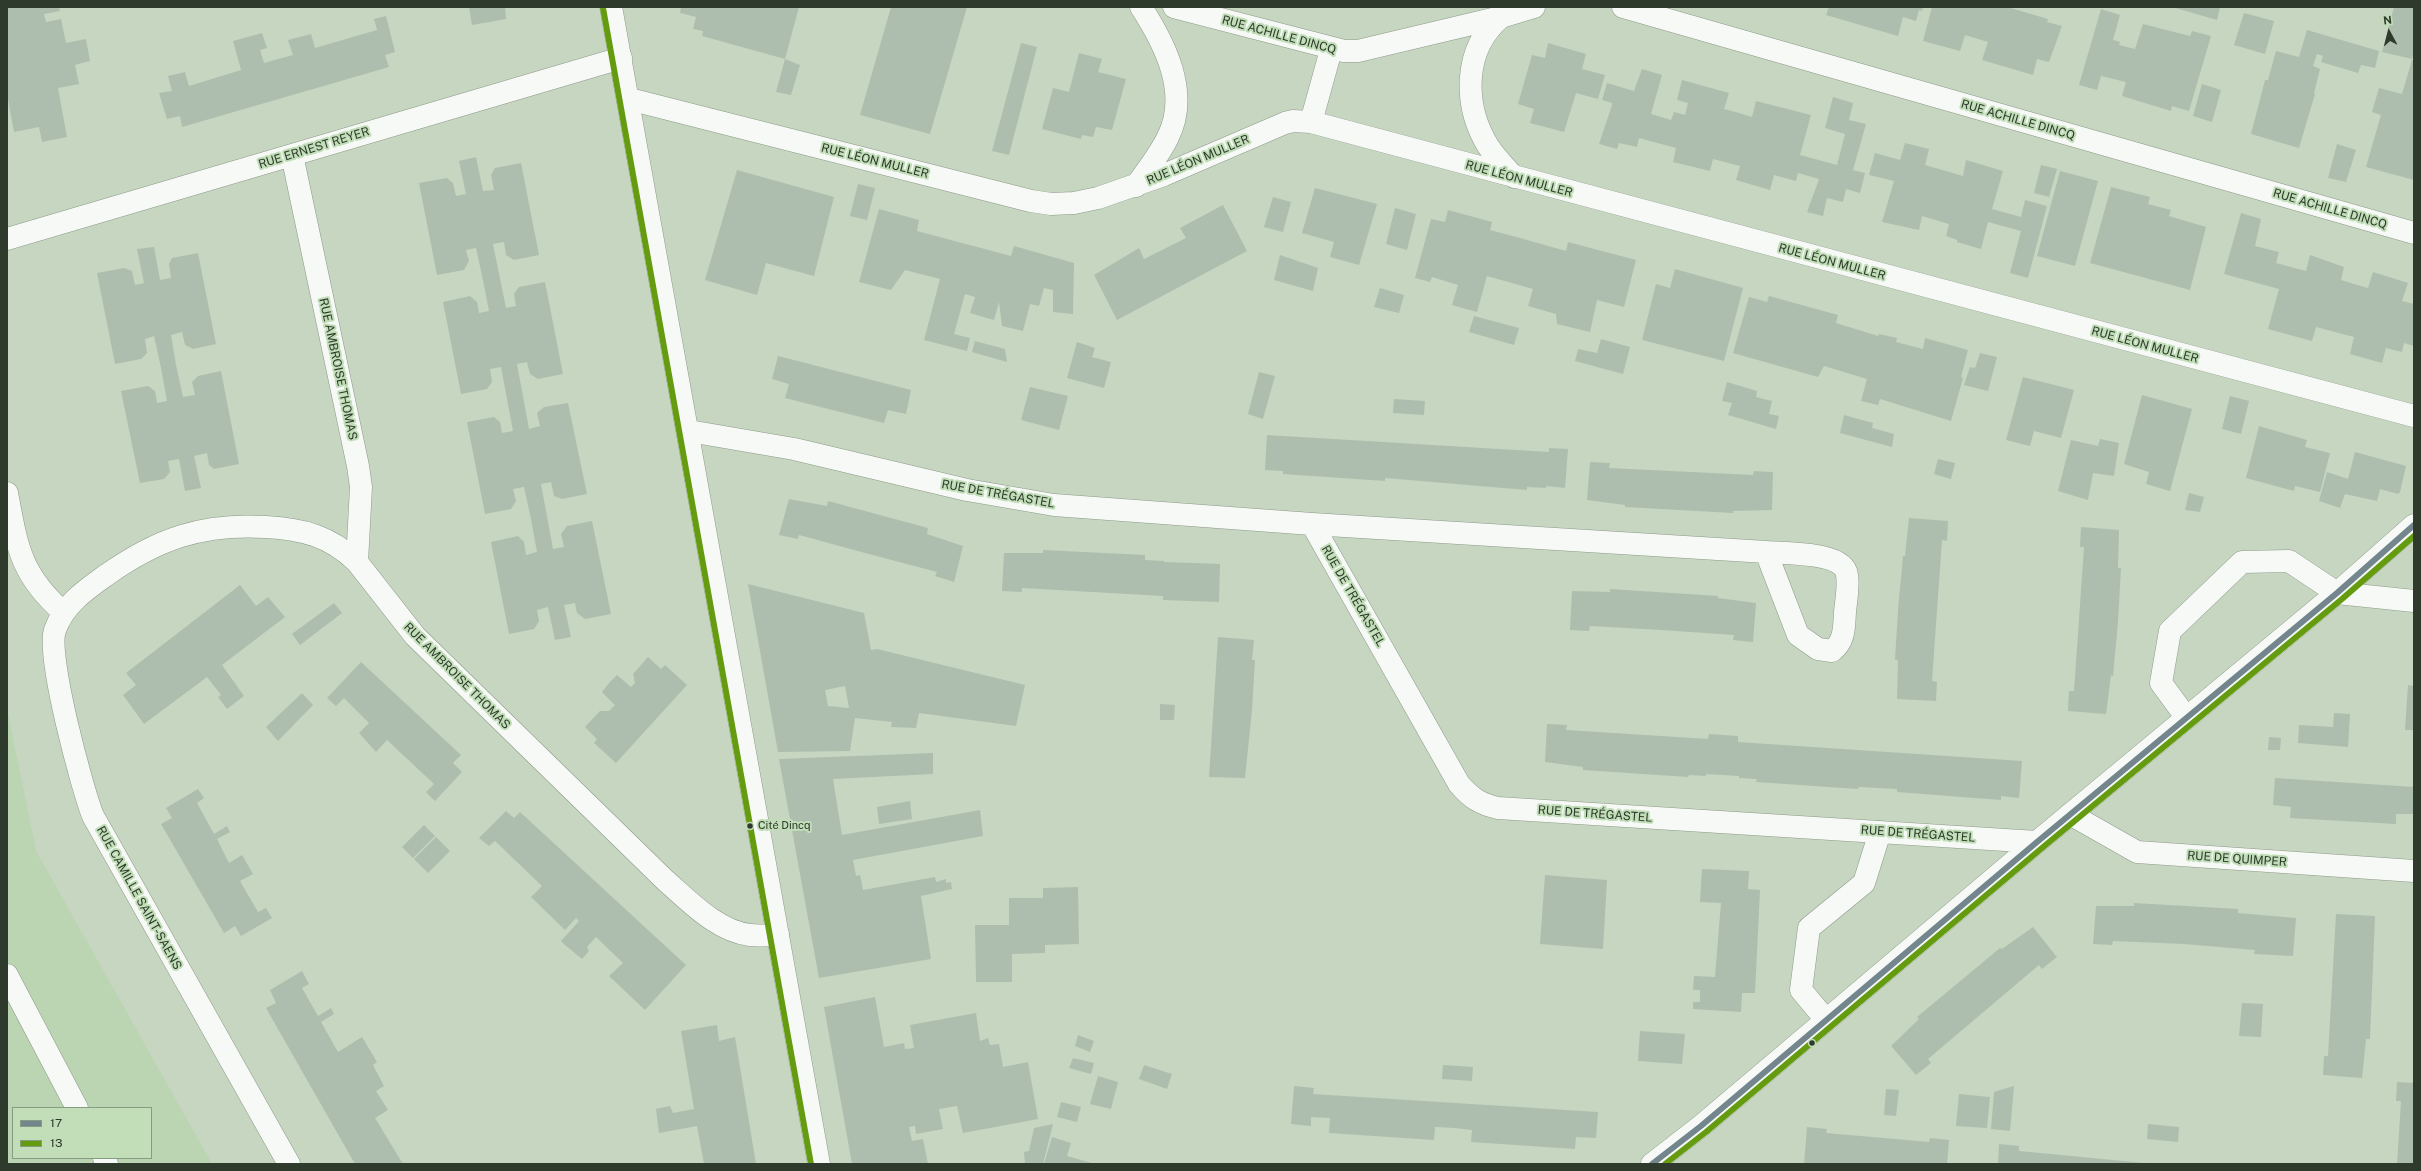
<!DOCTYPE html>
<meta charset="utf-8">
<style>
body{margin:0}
#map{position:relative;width:2421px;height:1171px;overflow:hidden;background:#c6d6c0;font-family:"Public Sans",sans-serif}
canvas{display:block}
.frame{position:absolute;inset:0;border:8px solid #2e3a2b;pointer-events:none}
.legend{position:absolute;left:12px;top:1107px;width:140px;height:52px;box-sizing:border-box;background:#c1deb8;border:1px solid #869c80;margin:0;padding:5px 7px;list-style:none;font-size:12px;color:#2e3a2b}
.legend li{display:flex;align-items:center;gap:8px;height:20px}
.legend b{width:20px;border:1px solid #869c80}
.north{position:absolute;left:2369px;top:12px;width:40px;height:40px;-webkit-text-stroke:3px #c1deb8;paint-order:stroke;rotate:353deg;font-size:11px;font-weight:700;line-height:16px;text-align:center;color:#2e3a2b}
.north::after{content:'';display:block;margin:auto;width:14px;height:18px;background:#2e3a2b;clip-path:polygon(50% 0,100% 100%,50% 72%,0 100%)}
</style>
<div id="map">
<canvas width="2421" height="1171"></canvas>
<div class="frame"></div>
<ul class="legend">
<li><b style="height:5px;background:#73868d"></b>17</li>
<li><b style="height:5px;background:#649b0f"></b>13</li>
</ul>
<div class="north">N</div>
</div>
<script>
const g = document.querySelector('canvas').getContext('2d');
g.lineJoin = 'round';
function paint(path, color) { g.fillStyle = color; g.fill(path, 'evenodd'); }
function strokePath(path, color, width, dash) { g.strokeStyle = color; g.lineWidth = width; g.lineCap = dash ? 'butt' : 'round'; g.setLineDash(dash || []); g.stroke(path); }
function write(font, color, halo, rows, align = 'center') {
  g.font = font + ' "Public Sans",sans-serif'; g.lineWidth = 4; g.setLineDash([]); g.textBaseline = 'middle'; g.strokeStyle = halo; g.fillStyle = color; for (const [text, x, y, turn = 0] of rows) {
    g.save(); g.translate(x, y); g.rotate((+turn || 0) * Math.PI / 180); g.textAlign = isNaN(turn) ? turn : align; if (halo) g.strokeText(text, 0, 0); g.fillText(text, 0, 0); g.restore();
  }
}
paint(new Path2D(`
 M7 709 36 851 212 1164H7ZM13 1108H151V1158H13Z`), '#bbd4b2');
paint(new Path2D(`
 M7 7H59L60 11 44 14 46 22 61 19 66 43 86 39 90 61 75 65 79 84 58 88 67 137 42 142 39 127 14 132 7 94Z
 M469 7H505L506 19 472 25Z
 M681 7H799L785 59 702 36 703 31 693 29 696 17 680 13Z
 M891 7H967L930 134 860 115Z
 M1829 7H1923L1922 11 1919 10 1916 21 1903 17 1898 36 1826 15Z
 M1932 7H2007L2048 19 2047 22 2062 26 2049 62 2037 59 2033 75 1982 60 1988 42 1965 35 1960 51 1923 41Z
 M2172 7H2220L2217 20Z
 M2394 7H2414V51L2412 59 2382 52Z
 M2101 9 2120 15 2113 40 2120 42 2119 45 2135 49 2143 24 2190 36 2192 31 2211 36 2189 111 2172 106 2171 111 2122 96 2126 82 2101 76 2097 90 2079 85Z
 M2244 13 2274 21 2265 54 2234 45Z
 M386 16 395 52 385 55 389 67 182 127 180 116 167 119 159 93 172 91 168 76 185 72 189 86 241 70 233 41 262 33 267 48 260 50 264 63 293 55 288 40 311 34 315 48 377 30 374 19Z
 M2307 30 2379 51 2375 68 2361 65 2358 73 2321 62 2323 56 2317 54 2313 66 2320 69 2314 93 2315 94 2299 148 2251 134 2265 80H2268L2276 51 2299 57Z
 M1021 43 1037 47 1009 155 992 151Z
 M1548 43 1586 54 1582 69 1605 75 1598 99 1576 93 1564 132 1530 123 1534 109 1518 104 1532 55 1545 58Z
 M1079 53 1102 59 1098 72 1126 79 1112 130 1096 127 1093 137 1082 135 1081 139 1042 129 1053 88 1069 92Z
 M785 59 800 65 791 95 776 92Z
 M2412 60 2414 61V180L2366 167 2381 115 2372 112 2379 88 2402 94Z
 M1642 69 1662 75 1651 114 1671 120 1674 112 1685 115 1688 103 1677 100 1682 80 1729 93 1724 109 1739 113 1752 117 1756 101 1811 115 1800 155 1837 165 1845 134 1825 128 1833 97 1853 103 1849 120 1866 124 1853 170 1865 173 1860 193 1846 189 1843 202 1827 198 1823 216 1807 212 1819 179 1798 173 1796 181 1774 175 1770 190 1736 180 1740 166 1713 159 1710 171 1673 162 1676 148 1639 138 1637 147 1619 143 1617 149 1599 144 1612 105V103L1602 100 1607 83 1634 91Z
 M2202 84 2221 90 2212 122 2193 116Z
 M1905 143 1929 149 1925 165 1963 176 1966 160 2003 171 1992 209 2021 217 2025 200 2047 206 2028 278 2010 273 2021 231 1988 222 1981 249 1957 242V240L1946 236 1949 224 1922 216 1919 230 1882 222 1894 181 1869 175 1875 153 1900 160Z
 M2337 144 2356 150 2346 182 2328 178Z
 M476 157 483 191 494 190 491 175 495 168 521 163 539 255 514 260 506 255 504 242 493 244 506 308 516 306 514 294 519 287 545 282 563 374 538 379 530 374 527 362 517 364 529 429 540 426 537 413 544 407 568 403 587 494 562 499 554 496 551 482 541 484 553 549 564 547 561 534 567 526 592 521 611 614 585 619 577 613 575 603 564 605 571 637 555 640 548 607 537 610 539 621 534 629 509 634 491 542 518 536 524 542 526 555 537 552 531 519 524 487 513 489 516 501 511 509 485 514 467 422 494 417 500 422 502 433 513 431 501 367 490 369 492 382 487 389 461 394 443 302 470 296 477 302 479 313 489 311 483 280 476 248 466 250 469 261 464 270 437 275 419 183 447 178 453 183 456 196 466 194 459 161Z
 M2041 165 2057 169 2049 197 2034 193Z
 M737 170 834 197 814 276 766 263 757 295 705 280Z
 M2060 171 2098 181 2075 266 2037 256Z
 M858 184 875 188 867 220 850 216Z
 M2111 187 2150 197 2148 204 2171 210 2169 216 2206 227 2190 290 2090 263Z
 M1315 188 1377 204 1359 265 1330 257 1334 242 1302 233Z
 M1273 197 1291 202 1283 232 1264 227Z
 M1223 205 1247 251 1117 320 1094 275 1139 248 1144 259 1186 238 1180 228Z
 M1395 208 1416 214 1407 250 1386 244Z
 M879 209 919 220 917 231 1011 256 1014 246 1074 263 1073 314 1053 312V290L1044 288 1039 306 1030 304 1023 331 1002 326 999 302 994 320 970 313 975 297 965 294 954 334 970 338 967 351 924 340 940 279 905 270 891 290 859 282Z
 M1448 210 1492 222 1490 230 1520 238 1566 251 1568 242 1636 260 1624 307 1597 300 1590 332 1557 324 1556 314 1528 306 1533 289 1487 276 1477 312 1452 305 1458 285 1432 277 1430 282 1415 278 1431 219 1445 222Z
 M2241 213 2261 219 2255 246 2279 252 2276 263 2306 271 2310 255 2344 267 2341 280 2354 284 2368 288 2373 272 2408 283 2402 301 2414 304V346L2404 343 2402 352 2386 348 2382 363 2350 354 2354 337 2316 327 2312 341 2268 329 2279 289 2224 274Z
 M154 247 160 280 171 278 169 264 172 258 198 253 216 344 193 349 185 345 182 332 171 335 176 365 183 397 195 395 192 382 198 376 221 371 239 464 214 469 209 465 207 453 194 456 201 488 185 491 179 459 168 461 170 472 164 479 140 483 121 391 148 386 155 391 157 403 167 401 161 368 154 336 145 339 147 353 141 359 115 364 97 273 124 268 132 271 135 285 144 283 137 249Z
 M1280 255 1318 268 1313 291 1274 280Z
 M1675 269 1743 288 1724 361 1642 340 1656 284 1670 288Z
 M1380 288 1404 295 1399 313 1374 307Z
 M1769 296 1838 315 1836 323 1878 336 1879 334 1897 338 1896 342 1923 349 1925 338 1968 350 1961 377 1963 378 1951 421 1880 399 1878 405 1861 401 1867 379 1824 366 1818 377 1733 353 1749 297 1767 302Z
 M1474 316 1519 328 1514 345 1469 332Z
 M1601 339 1630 347 1623 374 1575 361 1578 349 1597 353Z
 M975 341 1005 349 1007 362 972 352Z
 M1077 342 1095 348 1092 357 1111 362 1104 388 1067 378Z
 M1980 353 1997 357 1988 391 1964 385 1970 367 1975 368Z
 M778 356 911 390 906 414 888 410 884 423 785 398 789 384 772 379Z
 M1259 372 1275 376 1263 419 1248 414Z
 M2023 377 2074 390 2061 438 2034 431 2030 446 2006 440Z
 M1727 382 1757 391 1756 397 1772 401 1769 414 1779 416 1776 429 1728 415 1732 403 1722 401Z
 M1030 387 1068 396 1059 430 1021 420Z
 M2142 395 2192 409 2170 491 2146 484 2149 472 2124 464Z
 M2230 396 2249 401 2241 434 2222 429Z
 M1394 399 1425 401 1424 415 1393 413Z
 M1844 415 1873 423 1872 428 1894 434 1892 447 1840 433Z
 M2259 426 2307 440 2305 447 2330 453 2320 492 2295 486 2294 491 2246 478Z
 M1267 435 1549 452V448L1568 449 1565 488 1546 486V488L1527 487V490L1385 478V481L1283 474V471L1265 470Z
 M2100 439 2119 443 2114 476 2093 473 2088 500 2058 491 2071 440 2098 446Z
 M2355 452 2406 466 2400 492 2398 494 2380 489 2377 501 2345 494 2340 508 2319 501 2327 472 2348 479Z
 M1938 459 1955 463 1951 479 1934 474Z
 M1590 462 1610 463 1609 468 1753 475 1754 471 1773 472 1772 510 1733 511V513L1625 507V505L1587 500Z
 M2189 493 2204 497 2200 512 2185 510Z
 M789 499 827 506 828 501 928 528 927 534 963 546 954 582 935 576 937 572 869 554 799 535 798 539 779 535Z
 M1909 518 1948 521 1947 541 1942 540 1932 681 1937 682 1936 701 1897 699 1898 660H1895L1898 610 1903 556H1905Z
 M2081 527 2119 530 2118 568H2121L2118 622 2113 676 2111 675 2106 714 2068 711 2069 691H2074L2084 547H2080Z
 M1043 550 1145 555V560L1164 561V562L1220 564 1219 602 1163 600V596L1022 588V592L1002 591 1004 553H1043Z
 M748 584 864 613 871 650 877 649 1025 685 1016 726 919 713 916 728 891 727 892 722 855 718 850 751 778 752ZM845 686 849 708 828 706 825 690Z
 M240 585 256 606 268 597 285 617 222 665 244 696 227 709 218 697 221 695 207 677 144 724 123 695 136 685 126 673Z
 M1610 589 1718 596V598L1756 603 1753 642 1733 640 1734 635 1662 630 1590 626 1589 631 1570 630 1572 591 1610 592Z
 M334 603 342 613 300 645 292 634Z
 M1218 637 1254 640 1252 660H1255L1252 710 1245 778 1209 777Z
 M648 657 661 669 665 665 687 685 616 763 594 743 597 739 585 727 600 711H609L615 705 602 692 609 683 617 675 631 687 635 683 633 674Z
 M361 662 461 755 453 763 462 772 435 801 426 792 434 784 387 740 376 752 359 733 369 723 344 698 336 706 327 698Z
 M2408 685 2414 686V730H2405Z
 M302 693 313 705 278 741 266 727Z
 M1160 704 1175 705 1174 720H1160Z
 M2334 713 2350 714 2348 747 2298 743 2299 725 2333 727Z
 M1547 724 1567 725 1566 730 1708 739 1709 734 1738 736V742L2022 761 2019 798 2001 796V800L1897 792V789L1859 787 1858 789 1756 782 1757 779 1739 778V776L1706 774V776L1689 775 1688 777 1583 770V767L1545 762Z
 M2269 737 2281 738 2280 750H2268Z
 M933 753V774L833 779 842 835 980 810 983 836 853 860 856 876 860 875 863 890 935 877 936 882 946 879V883L951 882 952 889 921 896 931 959 819 978 779 759Z
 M2275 778 2414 787V814H2396V824L2290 818 2291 807 2273 805Z
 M198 789 204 798 197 803 214 834 227 826 230 832 217 839 229 863 242 855 253 874 240 881 258 912 266 908 272 918 241 936 235 926 224 933 161 824 172 818 166 808Z
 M910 801 912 819 879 824 877 807Z
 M506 811 514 818 520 812 686 965 645 1010 609 976 623 963 596 937 587 947 589 951 582 959 565 945 561 941 579 921 576 918 565 930 531 897 542 886 495 841 489 846 479 838Z
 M424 825 435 836 413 858 402 847Z
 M436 837 450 851 428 873 414 859Z
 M1702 869 1749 871 1748 889 1760 890 1755 993H1742L1741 1012 1693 1009V1002H1700V990H1693L1694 976 1715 977 1721 903 1700 902Z
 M1545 875 1607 880 1603 949 1540 944Z
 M1078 887 1079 944 1045 945V953L1012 954V982H976L975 925H1009V898H1043V888Z
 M2134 903 2238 909V913L2296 918 2293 956 2254 954 2255 950 2184 944 2113 941 2112 945 2093 944 2096 906H2134Z
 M2336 914 2375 916 2370 1039H2366L2362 1078 2323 1075 2324 1056H2328Z
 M2033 927 2057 957 2042 969 2039 965 1928 1059 1931 1063 1916 1075 1891 1046 1919 1019 1917 1017 2000 948 2002 949Z
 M302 971 309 984 302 988 318 1016 331 1008 334 1014 321 1022 338 1052 362 1037 377 1062 373 1065 384 1086 376 1091 388 1110 375 1118 403 1164H355L266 1008 276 1003 270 990Z
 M875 997 884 1047 904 1043 905 1049 914 1048 910 1025 976 1013 980 1041 988 1038 990 1045 999 1044 1003 1067 1028 1062 1038 1119 963 1133 957 1106 939 1109 943 1129 916 1134 915 1126 909 1127 912 1141 923 1139 928 1164H852L824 1007Z
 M2242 1003 2263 1004 2261 1037 2239 1036Z
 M717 1025 719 1041 735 1037 756 1164H704L697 1126 659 1133 656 1109 670 1106 673 1113 694 1109 681 1031Z
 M1640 1031 1685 1034 1682 1064 1638 1061Z
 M1078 1035 1094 1041 1090 1052 1075 1046Z
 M1073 1058 1094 1063 1091 1074 1069 1068Z
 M1144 1065 1172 1074 1167 1089 1139 1079Z
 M1443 1065 1473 1067 1472 1081 1442 1079Z
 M1098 1076 1118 1082 1111 1109 1090 1104Z
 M2397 1082 2414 1083V1164H2397L2401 1101H2396Z
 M1294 1086 1314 1088 1313 1094 1598 1112 1596 1138 1576 1137 1575 1149 1471 1142 1472 1130 1454 1128 1435 1127 1434 1140 1329 1133 1330 1118 1311 1117V1126L1291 1124Z
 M2014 1086 2010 1131 1991 1129 1994 1092Z
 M1886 1089 1899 1090 1896 1116 1884 1115Z
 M1959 1094 1990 1097 1987 1128 1956 1126Z
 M1061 1102 1081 1107 1077 1122 1057 1117Z
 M1053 1124 1043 1164H1025L1024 1152 1029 1151 1034 1128Z
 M2148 1124 2179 1127 2178 1142 2147 1139Z
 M1807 1127 1827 1129 1826 1133 1929 1142 1930 1138 1949 1140 1947 1164H1804Z
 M1052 1137 1071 1143 1067 1156 1095 1164H1044Z
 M1999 1144 2019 1146V1151L2155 1164H1998Z`), '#aebeae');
const lane = new Path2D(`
 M2337 593 2414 601
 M7 975 77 1108
 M104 1158 107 1164`);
const street = new Path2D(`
 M1174 7 1344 51H1358L1501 17 1534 7
 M1623 7 2414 233
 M1501 17C1463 49 1463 105 1488 146 1495 157 1505 167 1514 177
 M629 99 1031 201 1051 204 1074 203 1098 198 1164 175 1285 123 1293 121 1311 122 2414 416
 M1311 122 1331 50
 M292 155 358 466 361 487 357 562 415 636 665 880C689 901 717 931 750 935 759 936 769 935 778 935
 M1136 186C1147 170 1160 154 1168 137 1190 93 1165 44 1141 7
 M7 239 621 58
 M689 431 794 449 967 490 1054 505 1312 524 1766 552C1785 554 1844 551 1847 575 1849 586 1846 601 1845 612 1844 627 1845 641 1832 651L1818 649 1798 635 1766 552
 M7 493C17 546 20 574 63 612
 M1312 524 1459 784C1471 798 1480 804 1498 808L2037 842
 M2186 717 2161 683 2170 631 2242 562 2289 561 2337 593
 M2070 814 2137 852 2414 871
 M1826 1020 1801 990 1809 928 1864 883 1880 832
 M289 1164 93 816C82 788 46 655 55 630 64 605 84 591 105 576 157 539 202 523 266 527 303 529 330 536 357 562
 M1652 1164 1701 1126 2037 842 2337 593 2414 525`);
const secondary = new Path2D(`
 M611 7 819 1164`);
strokePath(lane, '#8d9988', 23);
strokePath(street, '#8d9988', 23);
strokePath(secondary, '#8d9988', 23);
strokePath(lane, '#f6f9f6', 22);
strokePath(street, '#f6f9f6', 22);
strokePath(secondary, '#f6f9f6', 22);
strokePath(new Path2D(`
 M1652 1164 1701 1126 2037 842 2337 593 2414 525`), '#73868d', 6);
strokePath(new Path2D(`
 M603 8 811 1164
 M1665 1164 1706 1132 2042 848 2342 599 2414 536`), '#649b0f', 6);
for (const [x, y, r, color] of [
 [750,826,3.5,"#2e3a2b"],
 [1812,1043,3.5,"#2e3a2b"]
]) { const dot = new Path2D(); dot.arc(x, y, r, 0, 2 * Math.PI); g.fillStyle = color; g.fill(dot); strokePath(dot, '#c1deb8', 1.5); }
write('11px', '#2e3a2b', '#c1deb8', [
 ["Cité Dincq",758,826]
], 'left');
write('12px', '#2e3a2b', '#c1deb8', [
 ["RUE ACHILLE DINCQ",1279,35,15],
 ["RUE ACHILLE DINCQ",2018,120,16],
 ["RUE ERNEST REYER",314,148,-17],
 ["RUE LÉON MULLER",1198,160,-23],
 ["RUE LÉON MULLER",875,161,14],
 ["RUE LÉON MULLER",1519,179,15],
 ["RUE ACHILLE DINCQ",2330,209,16],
 ["RUE LÉON MULLER",1832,262,15],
 ["RUE LÉON MULLER",2145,345,15],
 ["RUE AMBROISE THOMAS",338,369,78],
 ["RUE DE TRÉGASTEL",998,494,10],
 ["RUE DE TRÉGASTEL",1353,596,60],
 ["RUE AMBROISE THOMAS",457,676,45],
 ["RUE DE TRÉGASTEL",1595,814,4],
 ["RUE DE TRÉGASTEL",1918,834,4],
 ["RUE DE QUIMPER",2237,859,4],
 ["RUE CAMILLE SAINT-SAENS",139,898,61]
]);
</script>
